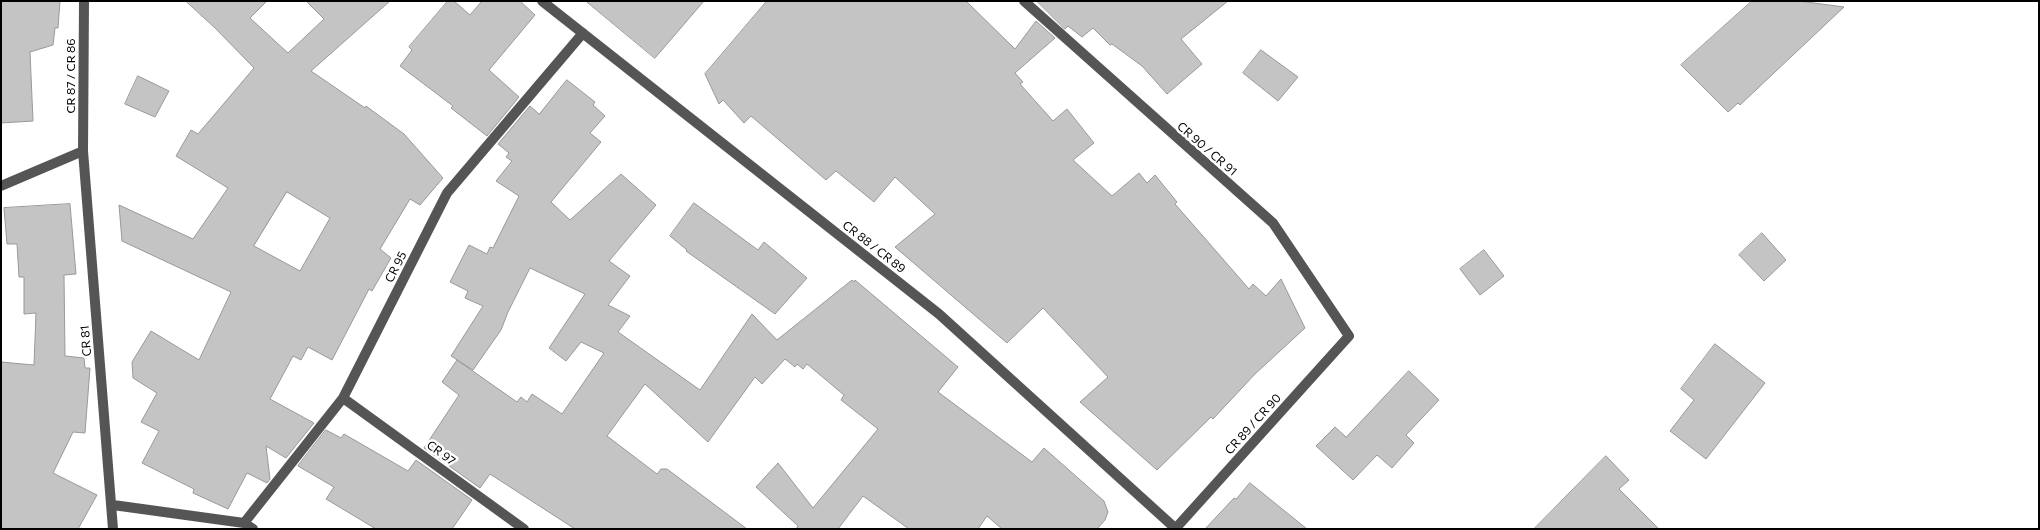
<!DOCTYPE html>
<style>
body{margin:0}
#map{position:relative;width:2040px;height:530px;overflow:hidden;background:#fff;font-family:Commissioner,sans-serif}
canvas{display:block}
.frame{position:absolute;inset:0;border:2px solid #000;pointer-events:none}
</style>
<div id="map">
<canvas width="2040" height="530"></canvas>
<div class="frame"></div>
</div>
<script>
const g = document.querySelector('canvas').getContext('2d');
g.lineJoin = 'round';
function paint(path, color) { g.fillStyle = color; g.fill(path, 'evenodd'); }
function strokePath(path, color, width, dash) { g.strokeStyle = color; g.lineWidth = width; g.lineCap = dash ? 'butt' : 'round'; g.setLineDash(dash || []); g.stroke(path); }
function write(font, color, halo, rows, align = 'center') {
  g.font = font + ' Commissioner,sans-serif'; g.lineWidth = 5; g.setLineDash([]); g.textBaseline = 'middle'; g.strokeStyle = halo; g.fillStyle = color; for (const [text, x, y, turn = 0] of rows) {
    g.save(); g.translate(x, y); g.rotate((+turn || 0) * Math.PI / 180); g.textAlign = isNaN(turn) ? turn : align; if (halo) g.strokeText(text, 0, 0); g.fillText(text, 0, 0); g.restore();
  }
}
const building = new Path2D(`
 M1 1H60L58 28H55L53 45 30 52 33 121 1 123Z
 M186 1H267L250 18 288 53 324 19 306 1H390L311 71 365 108 366 106 404 134 443 178 420 205 410 199 380 249 391 258 372 291 369 289 332 360 308 347 301 360 293 356 270 399 314 423 286 458 266 446 270 479 267 483 247 473 228 509 193 493 194 489 142 463 159 431 141 422 157 393 133 378 132 362 151 331 199 360 231 292 122 241 119 205 193 239 228 188 176 156 191 130 198 134 254 68 216 29ZM287 192 330 218 300 271 254 246Z
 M448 1H454L470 15 482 1H520L535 15 489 70 519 97 487 136 451 108 453 106 400 66 412 50 409 47Z
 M586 1H704L655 58Z
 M767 1H966L1015 49 1036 21 1055 38 1015 73 1023 82 1020 84 1053 121 1067 109 1094 143 1073 160 1112 196 1139 173 1147 183 1155 175 1177 202 1175 204 1249 289 1253 284 1266 296 1281 279 1305 328 1255 374 1213 419 1211 417 1157 470 1080 402 1108 377 1043 308 1007 343 895 247 935 214 895 177 874 202 836 171 826 180 751 116 744 123 723 100 719 104 705 74Z
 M1037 1H1228L1181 39 1202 64 1167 94 1142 66 1112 44 1110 45 1093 28 1082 37 1068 26 1065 29Z
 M1752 1H1799L1844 7 1740 105 1738 103 1728 112 1681 65Z
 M1261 50 1298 77 1278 101 1243 73Z
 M138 76 169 91 155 117 125 104Z
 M567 80 595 102 593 105 605 116 590 133 601 142 551 202 570 220 621 174 656 205 609 261 630 276 608 305 630 316 618 332 700 390 752 314 777 340 852 280 854 282 855 280 958 367 938 392 1032 462 1044 448 1104 501 1108 512 1105 520 1097 529H1002L987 516 978 529H909L863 496 838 529H796L798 526 756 487 778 463 813 508 878 429 841 400 844 395 807 364 803 369 797 364 795 367 785 359 762 384 755 377 708 442 645 384 607 436 657 474 661 469H667L747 529H575L490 474 480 488 424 448 459 395 442 382 457 360 517 402 521 397 527 402 532 394 562 414 604 353 581 342 566 361 549 348 585 294 530 268 508 312 501 330 473 370 451 356 483 306 465 298 468 291 450 282 469 245 487 254 490 247 493 248 519 196 496 181 512 161 506 157 509 153 498 144 530 106 539 114Z
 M694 203 758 250 764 242 807 278 775 314 686 251 687 250 670 236Z
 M70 204 76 274 64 275 65 356 84 358 85 368H90L85 433 73 432 53 473 97 495 78 529H1V362L34 365 36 313 24 314V277H19L17 244H7L4 208Z
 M1762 233 1786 260 1764 281 1739 255Z
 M1484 250 1504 276 1480 295 1460 269Z
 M1715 344 1765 383 1706 459 1670 431 1694 400 1681 389Z
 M1409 371 1439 400 1406 435 1414 443 1392 468 1377 455 1353 480 1316 446 1335 427 1346 437Z
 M326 430 341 438 344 434 408 471 416 460 472 500 452 529H376L326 499 334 487 298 466Z
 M1606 456 1629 480 1619 489 1659 529H1534Z
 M1250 483 1307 529H1205L1234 498 1236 499Z`);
paint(building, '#c4c4c4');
strokePath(building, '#999', 1);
strokePath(new Path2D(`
 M84 1 83 151 113 529
 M542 1 939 314 1176 529
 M1024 1 1273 223 1349 336 1175 529
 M1 186 83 151
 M343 398 524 529
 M113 505 244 523 253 529
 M244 523 343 398 447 193 583 33`), '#555', 10);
write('12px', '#000', '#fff', [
 ["CR 87 / CR 86",71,76,-90],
 ["CR 90 / CR 91",1207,149,41],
 ["CR 88 / CR 89",874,247,38],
 ["CR 95",396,267,-63],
 ["CR 81",86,341,-95],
 ["CR 89 / CR 90",1253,424,-48],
 ["CR 97",441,453,36]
]);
</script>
